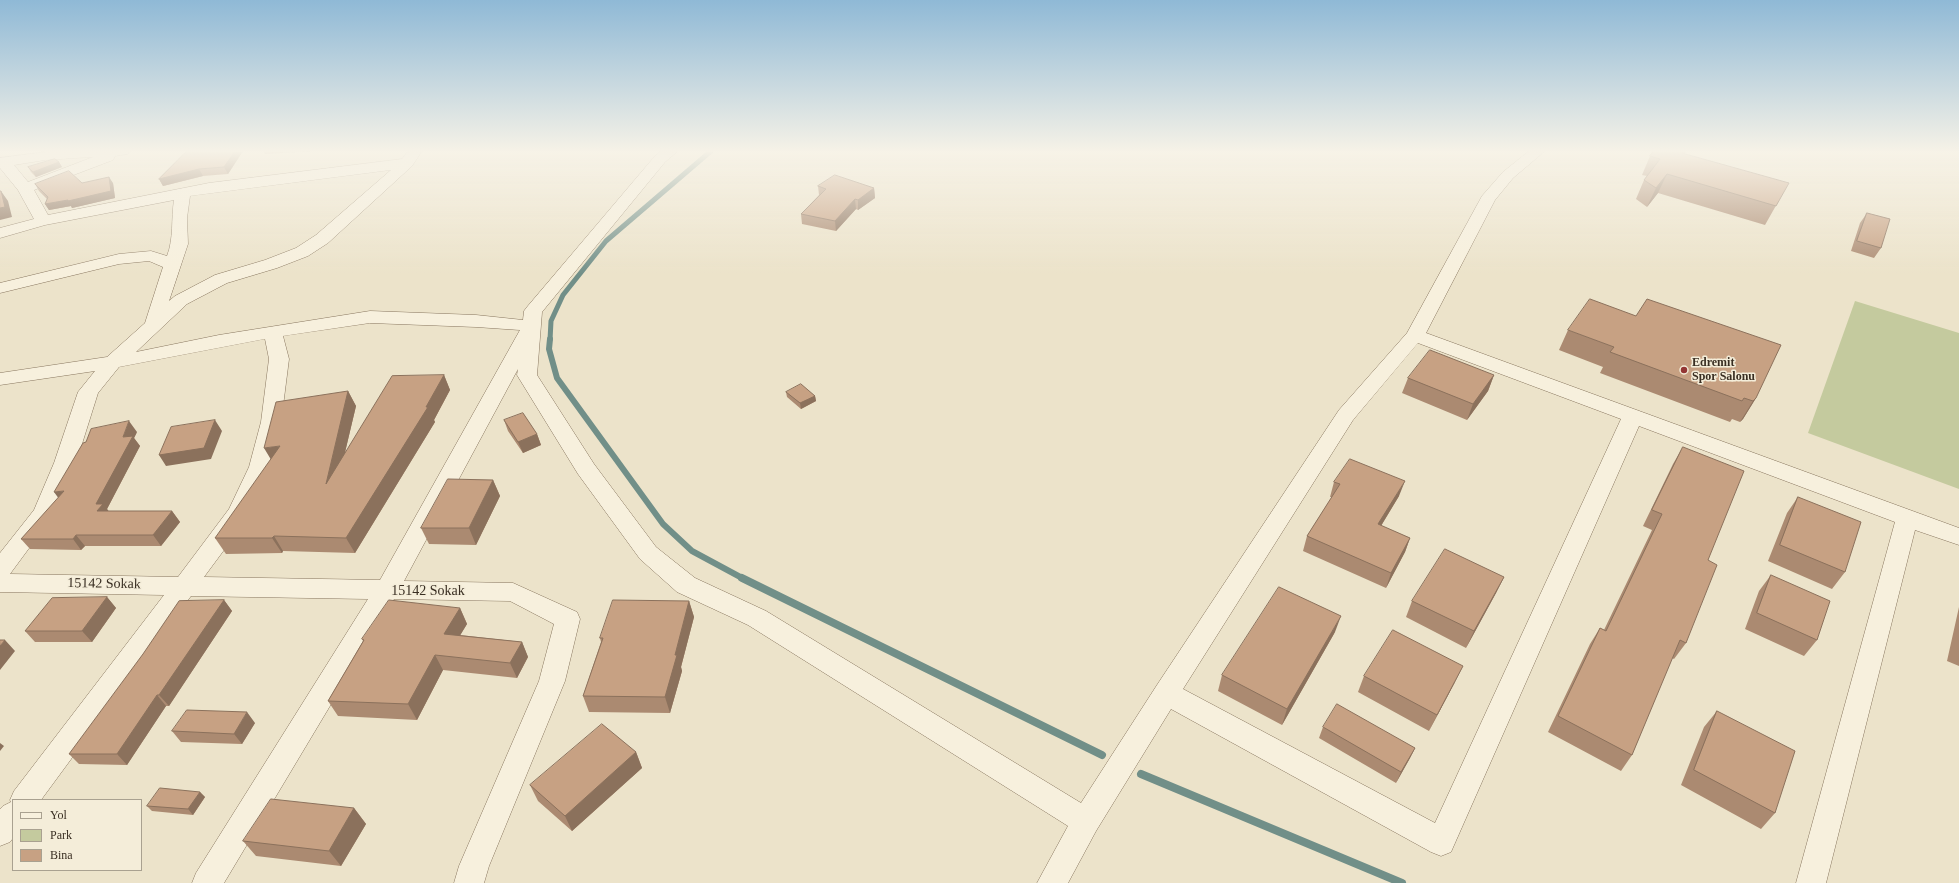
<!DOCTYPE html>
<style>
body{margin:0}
#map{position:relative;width:1959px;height:883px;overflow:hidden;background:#ece3ca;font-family:"Times New Roman",serif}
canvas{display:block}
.legend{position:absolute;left:12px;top:799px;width:130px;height:72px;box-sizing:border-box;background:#f4edd9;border:1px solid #a9a190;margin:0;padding:5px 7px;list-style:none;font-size:12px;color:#392e22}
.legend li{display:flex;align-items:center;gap:8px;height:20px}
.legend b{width:20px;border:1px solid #a9a190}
</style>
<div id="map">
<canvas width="1959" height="883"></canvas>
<ul class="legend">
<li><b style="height:5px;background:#f7f0dd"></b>Yol</li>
<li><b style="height:11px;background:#c4ca9e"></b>Park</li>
<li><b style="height:11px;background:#c7a183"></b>Bina</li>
</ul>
</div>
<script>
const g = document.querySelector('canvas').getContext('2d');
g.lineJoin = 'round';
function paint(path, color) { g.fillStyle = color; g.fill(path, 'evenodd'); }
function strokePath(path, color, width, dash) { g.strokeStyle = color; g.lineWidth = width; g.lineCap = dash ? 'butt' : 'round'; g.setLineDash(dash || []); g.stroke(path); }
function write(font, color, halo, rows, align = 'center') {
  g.font = font + ' "Times New Roman",serif'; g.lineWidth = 3; g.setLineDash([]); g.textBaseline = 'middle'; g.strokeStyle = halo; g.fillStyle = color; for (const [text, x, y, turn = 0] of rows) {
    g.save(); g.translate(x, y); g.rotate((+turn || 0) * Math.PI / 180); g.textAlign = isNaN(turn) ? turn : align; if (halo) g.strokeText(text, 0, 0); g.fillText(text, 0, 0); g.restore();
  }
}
paint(new Path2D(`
 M1855 301 1959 333V489L1808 433Z`), '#c4ca9e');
strokePath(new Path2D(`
 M550 340 551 321 563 295 606 241 711 151`), '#718f88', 5);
strokePath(new Path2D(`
 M550 339 549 349 557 378 663 524 692 551 744 579`), '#718f88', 6);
strokePath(new Path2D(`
 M742 578 1102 755
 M1141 774 1402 883`), '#718f88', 8);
const minor = new Path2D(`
 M53 151H130L128 154 115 156 113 160 34 190 48 215 209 183 402 159 408 151H422L412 166 328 243 308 256 277 268 227 283 187 304 136 352 219 335 370 311 476 315 523 320 524 311 527 307 655 156 661 151H678L665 162 542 312 537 375 594 464 656 547 695 578 766 611 1081 803 1157 685 1339 410 1407 333 1482 196 1503 172 1529 151H1545L1513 178 1495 200 1426 333 1959 528V545L1915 530 1826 883H1796L1895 522 1639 426 1451 852 1441 856 1431 852 1171 709 1096 831 1068 883H1037L1068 826 748 625 677 592 640 559 578 474 517 375 518 369 404 581 513 583 577 612 580 619 565 681 489 866 484 883H454L459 866 539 681 554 624 510 601 394 599 224 883H192L196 873 368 599 191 596 41 800H13V838L10 842 0 846V809L3 806 11 802 10 800 14 791 164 595 0 592V553L34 510 54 463 78 392 95 371 0 385V373L107 357 145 323 163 267 149 261 119 264 0 293V283L119 254 151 251 167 256C174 238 171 219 174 200L45 225 0 238V228L34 219 18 190 0 168V158ZM93 157 28 182 14 165 45 160ZM391 170 316 235 296 248 265 260 215 275 175 296 169 301 188 244 187 218 190 196ZM370 323 476 327 520 330 380 580 204 577 247 519 271 467 281 422 289 359 283 336ZM265 339 269 359 261 422 249 467 229 509 178 577 10 574 55 513 76 463 98 393 119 367ZM1418 343 1621 419 1435 823 1183 689 1353 420Z`);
strokePath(minor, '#88765f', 1);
paint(minor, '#f7f0dd');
paint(new Path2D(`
 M187 151H243L228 174 203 176 163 186 159 179Z
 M264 151H310L265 154Z
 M1654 151H1686L1684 154 1778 202 1765 225 1658 193 1647 207 1636 199 1644 180 1647 176 1642 175 1650 156Z
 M59 162 62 167 36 177 31 172 28 167Z
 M82 183H113L115 198 72 208 71 206 49 210 45 204 47 199 39 191 35 184Z
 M818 186 874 188 875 198 858 210 856 209 836 231 802 224 801 214 819 195Z
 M1867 213 1881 248 1874 258 1851 251 1860 223Z
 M1568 330 1756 398 1743 419 1740 422 1732 419 1730 422 1600 373 1603 367 1559 350Z
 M444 375 450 390 434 420 435 422 355 553 283 551 282 553 226 554 215 538 348 391 356 406 345 452Z
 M1494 375 1488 391 1467 420 1402 393 1408 378Z
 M786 392 815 396 816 401 801 409 787 397Z
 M504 420 537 434 541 445 523 453 508 431Z
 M137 432 134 438 140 446 107 509 108 511H172L180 522 161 546H85L81 550 30 549 21 539Z
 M1683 447 1708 560 1686 643 1674 659 1672 658 1632 755 1621 771 1548 732 1590 644 1600 628 1604 630 1652 530 1643 526 1673 464Z
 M493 480 500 496 476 545 429 544 421 528Z
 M1334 482 1399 496 1381 526 1410 538 1405 552 1386 588 1303 551 1307 536 1332 497H1330Z
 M1798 497 1845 572 1832 589 1768 561 1787 513Z
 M1771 575 1817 640 1804 656 1745 629 1759 591Z
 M1504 577 1496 593 1466 648 1406 617 1412 601Z
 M107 597 116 608 92 642H35L25 631Z
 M224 600 232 611 169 706H166L127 765 79 764 69 754Z
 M689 601 694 617 681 667 682 671 670 713 589 712 583 696 601 642 600 638Z
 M1959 607V666L1947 661Z
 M460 608 467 624 460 635 522 642 528 657 517 678 443 670 417 720 338 716 328 701 363 641 362 639Z
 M1335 632 1282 725 1218 691 1222 675Z
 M1364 676 1455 682 1429 731 1358 692Z
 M1717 711 1775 813 1761 829 1681 785 1704 727Z
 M255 723 242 744 181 742 172 731Z
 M1323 727 1415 748 1410 758 1396 783 1319 738Z
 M636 752 642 768 572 831 538 801 530 785Z
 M200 792 205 797 193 815 152 811 147 806Z
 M354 808 366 824 341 866 256 856 243 841Z`), '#ab8a71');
paint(new Path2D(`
 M235 151H243L228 174 224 167Z
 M59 162 62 167 36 177 33 172Z
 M199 169 203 176 163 186 159 179Z
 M1667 174 1658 193 1647 207 1656 188Z
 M109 177 113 183 115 198 72 208 71 206 49 210 45 204 68 200Z
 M874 188 875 198 858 210V200Z
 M1 191 8 201 12 217 0 220V208Z
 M855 199 856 209 836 231 835 221Z
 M444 375 450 390 434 420 435 422 355 553 346 538 426 407Z
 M1494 375 1488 391 1467 420 1473 404Z
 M348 391 356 406 334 499 326 484Z
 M815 396 816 401 801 409 800 403Z
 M1756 398 1743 419 1740 422 1753 401Z
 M215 420 222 431 211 459 166 466 159 455Z
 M129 421 137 432 134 438 140 446 107 509 111 514 97 511 96 504 123 437Z
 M537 434 541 445 523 453 518 442Z
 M280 446 273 463 264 448Z
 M493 480 500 496 476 545 469 528Z
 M1405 481 1399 496 1373 539 1378 524Z
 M64 491 62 503 54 492Z
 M172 511 180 522 161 546 153 535Z
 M76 535 85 546 81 550 73 539Z
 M274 536 283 551 282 553 272 538Z
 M1410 538 1405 552 1386 588 1391 573Z
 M1504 577 1496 593 1466 648 1474 631Z
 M107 597 116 608 92 642 82 631Z
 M224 600 232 611 169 706 159 695Z
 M689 601 694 617 681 667 682 671 670 713 665 697 675 655Z
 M460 608 467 624 452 649 444 634Z
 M1341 616 1335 632 1282 725 1287 709Z
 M5 640 15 651 0 670V646Z
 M522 642 528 657 517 678 510 663Z
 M435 655 443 670 417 720 408 704Z
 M1463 666 1455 682 1429 731 1437 715Z
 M157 695 166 706 127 765 117 754Z
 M247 712 255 723 242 744 234 734Z
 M0 743 4 746 0 751Z
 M1415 748 1410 758 1396 783 1401 772Z
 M636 752 642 768 572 831 565 816Z
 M200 792 205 797 193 815 188 809Z
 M354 808 366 824 341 866 329 851Z`), '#8b715c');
const building = new Path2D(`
 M187 151H235L224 167 199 169 159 179Z
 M1654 151H1684L1682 153 1789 183 1776 206 1667 174 1656 188 1644 180 1660 159 1650 156Z
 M55 159 59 162 33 172 28 167Z
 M69 171 82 183 109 177 111 191 68 201V200L45 204 48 197 35 184Z
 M835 175 874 188 858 200 855 199 835 221 801 214 826 189 818 186Z
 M0 191H1L5 207 0 208Z
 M1867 213 1890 219 1881 248 1857 241Z
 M1590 299 1636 316 1647 299 1781 345 1756 398 1753 401 1744 398 1742 401 1610 352 1614 347 1568 330Z
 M1430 350 1494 375 1473 404 1408 378Z
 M444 375 426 407H428L346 538 274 536 272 538H215L280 446 264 448 276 402 348 391 326 484 392 376Z
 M801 384 815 396 800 403 786 392Z
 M523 413 537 434 518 442 504 420Z
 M215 420 204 448 159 455 171 427Z
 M129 421 123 437 133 436 96 504H103L97 511H172L153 535H76L73 539H21L64 491 54 492 83 443 86 442 91 429Z
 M1683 447 1744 471 1708 560 1717 565 1686 643 1680 640 1632 755 1558 716 1600 628 1606 631 1662 514 1652 510Z
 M1350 459 1405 481 1378 524 1410 538 1391 573 1307 536 1340 484 1334 482Z
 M448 479 493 480 469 528H421Z
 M1798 497 1861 522 1845 572 1780 545Z
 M1445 549 1504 577 1474 631 1412 601Z
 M1771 575 1830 601 1817 640 1757 613Z
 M1279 587 1341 616 1287 709 1222 675Z
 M107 597 82 631H25L52 598Z
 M224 600 159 695H157L117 754H69L143 654 179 601Z
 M389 600 460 608 444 634 522 642 510 663 435 655 408 704 328 701 364 640 362 639Z
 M613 600 689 601 675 655H677L665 697 583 696 603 638H600Z
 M1393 630 1463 666 1437 715 1364 676Z
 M0 640H5L0 646Z
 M1337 704 1415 748 1401 772 1323 727Z
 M187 710 247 712 234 734 172 731Z
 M1717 711 1795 751 1775 813 1694 770Z
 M602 724 636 752 565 816 530 785Z
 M160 788 200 792 188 809 147 806Z
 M271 799 354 808 329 851 243 841Z`);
paint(building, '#c7a183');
strokePath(building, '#8b715c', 1);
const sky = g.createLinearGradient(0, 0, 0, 275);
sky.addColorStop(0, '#8fb9d6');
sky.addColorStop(0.55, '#f6f2e7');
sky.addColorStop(1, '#f6f2e700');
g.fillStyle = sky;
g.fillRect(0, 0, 1959, 275);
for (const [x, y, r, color] of [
 [1684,370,4,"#933533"]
]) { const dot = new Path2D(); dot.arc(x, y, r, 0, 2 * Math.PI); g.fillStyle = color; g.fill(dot); strokePath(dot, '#f4edd9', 1.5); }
write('bold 12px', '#392e22', '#f4edd9', [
 ["Edremit",1692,363],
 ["Spor Salonu",1692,377]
], 'left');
write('14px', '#392e22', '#f4edd9', [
 ["15142 Sokak",104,584,1],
 ["15142 Sokak",428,591]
]);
</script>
